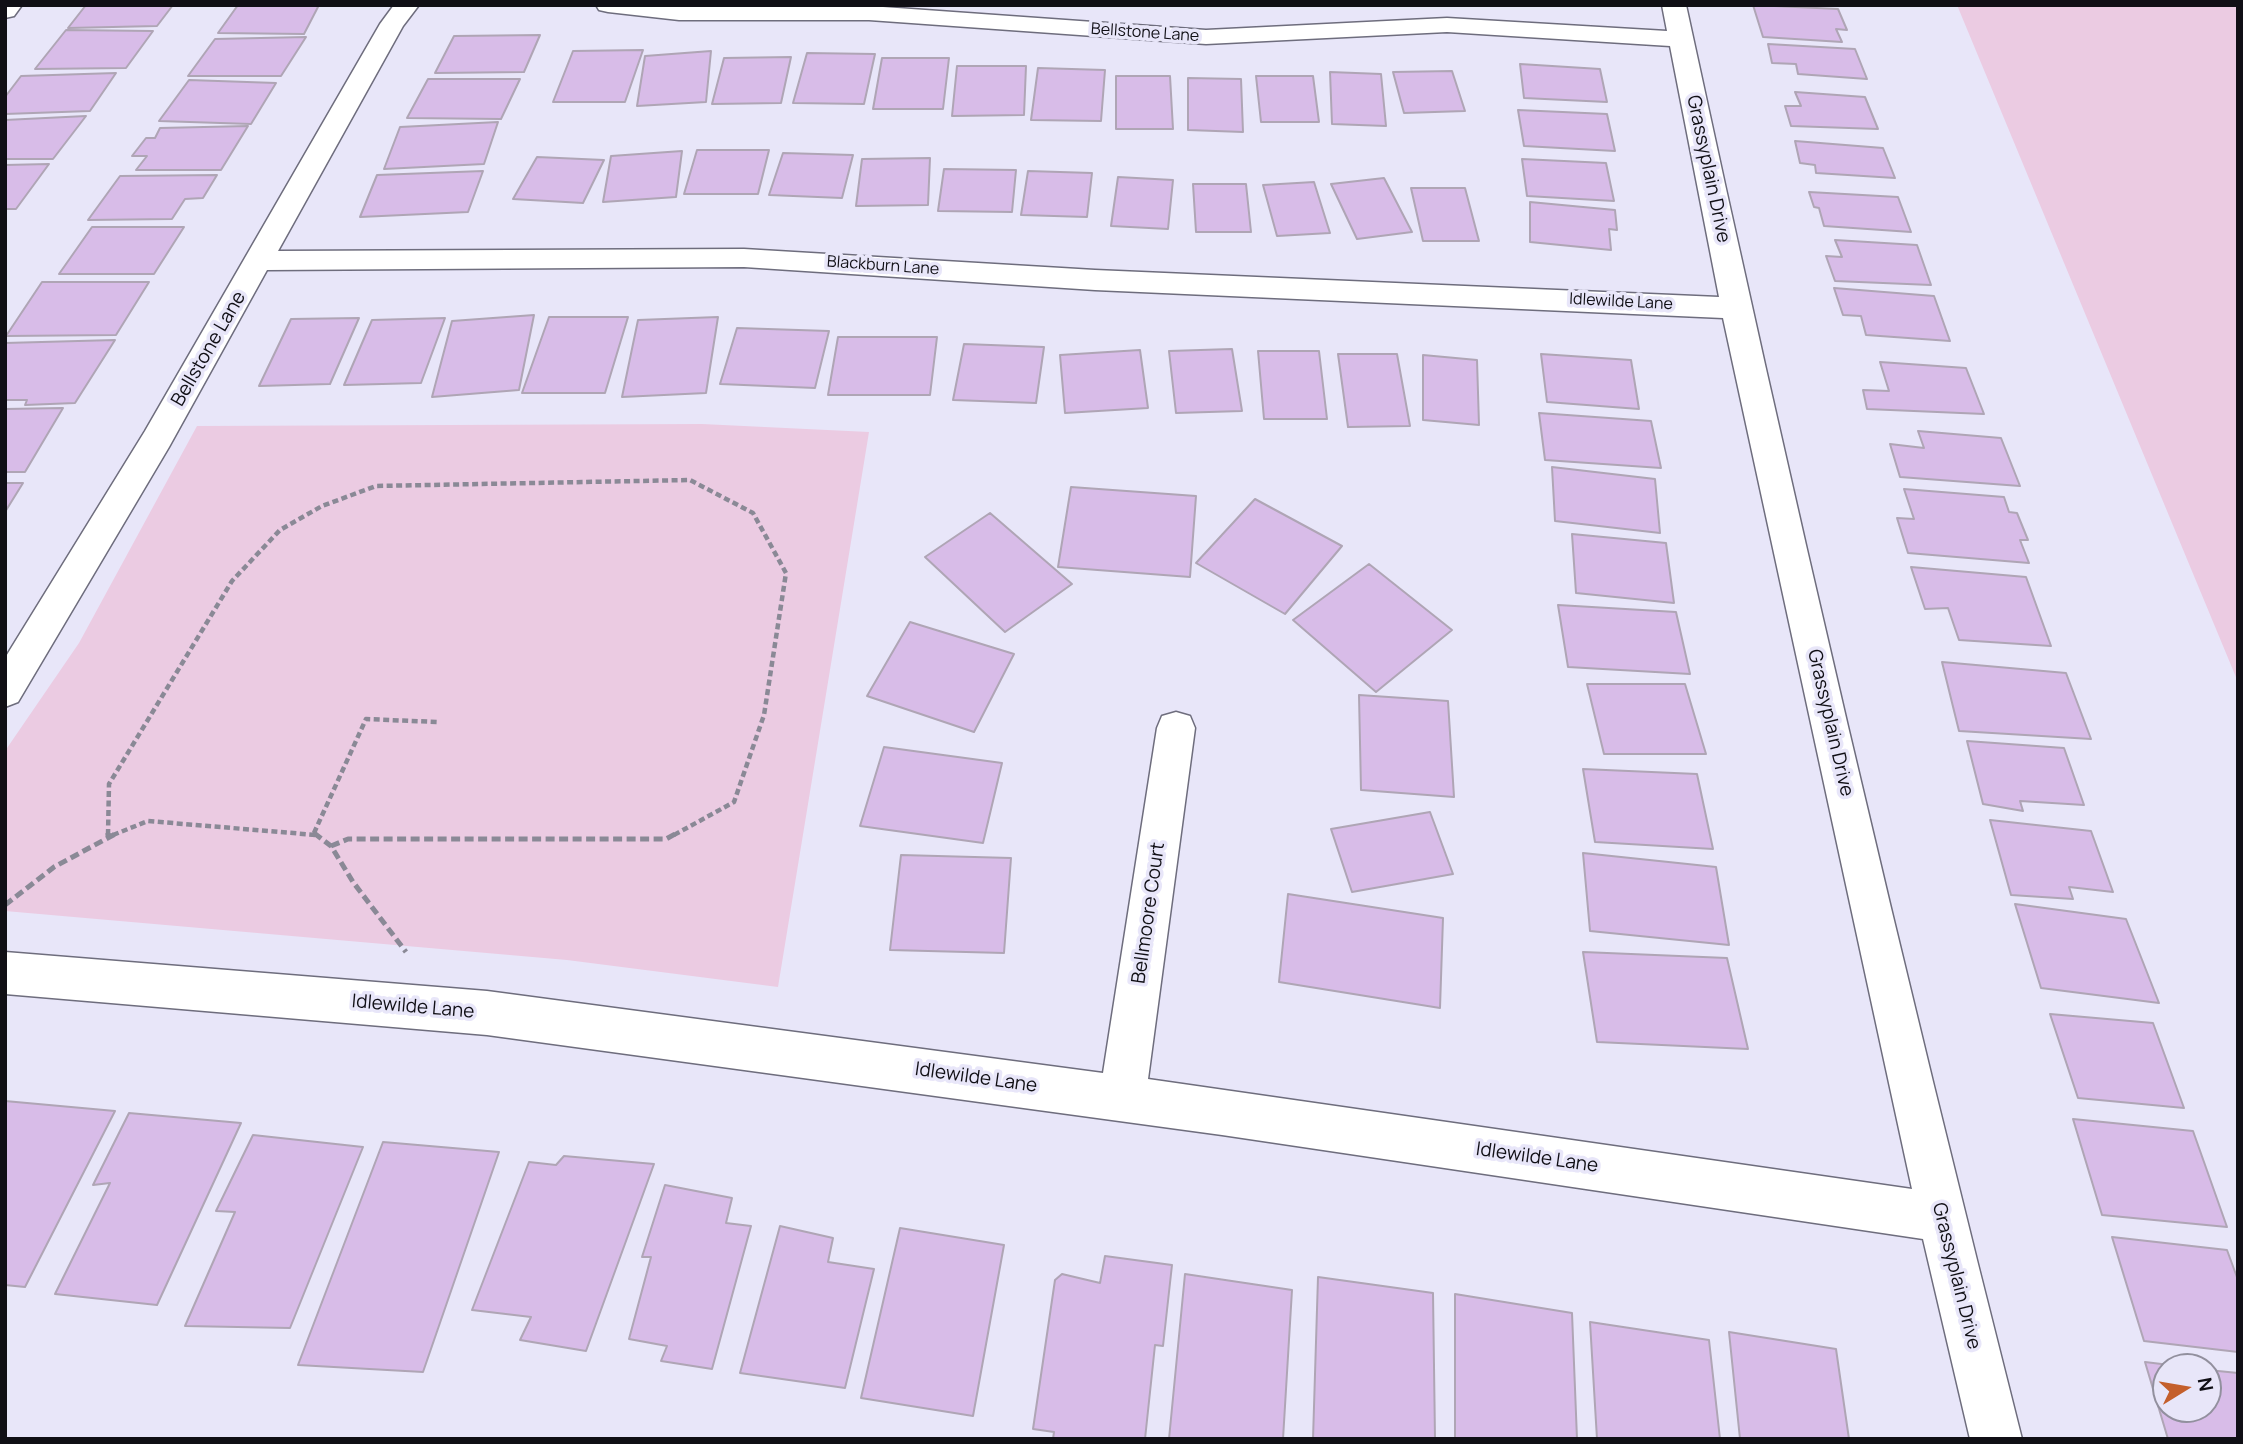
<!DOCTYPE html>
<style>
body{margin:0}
#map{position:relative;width:2243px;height:1444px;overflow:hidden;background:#e8e6f9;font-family:Manrope,sans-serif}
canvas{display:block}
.frame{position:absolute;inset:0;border:7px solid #100f15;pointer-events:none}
.north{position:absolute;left:2152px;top:1353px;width:70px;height:70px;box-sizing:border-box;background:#e8e6f9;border:2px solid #92909e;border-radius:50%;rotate:79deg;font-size:19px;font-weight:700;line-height:28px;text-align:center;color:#100f15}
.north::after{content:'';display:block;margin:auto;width:24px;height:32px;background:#c45f2c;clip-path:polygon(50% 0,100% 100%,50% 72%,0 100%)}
</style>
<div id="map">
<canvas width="2243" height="1444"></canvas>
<div class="frame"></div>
<div class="north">N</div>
</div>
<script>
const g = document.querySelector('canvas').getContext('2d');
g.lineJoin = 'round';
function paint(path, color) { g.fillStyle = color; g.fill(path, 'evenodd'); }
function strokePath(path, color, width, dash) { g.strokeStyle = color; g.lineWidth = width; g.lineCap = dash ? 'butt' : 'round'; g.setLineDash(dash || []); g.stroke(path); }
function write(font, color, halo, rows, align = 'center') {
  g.font = font + ' Manrope,sans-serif'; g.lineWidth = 7; g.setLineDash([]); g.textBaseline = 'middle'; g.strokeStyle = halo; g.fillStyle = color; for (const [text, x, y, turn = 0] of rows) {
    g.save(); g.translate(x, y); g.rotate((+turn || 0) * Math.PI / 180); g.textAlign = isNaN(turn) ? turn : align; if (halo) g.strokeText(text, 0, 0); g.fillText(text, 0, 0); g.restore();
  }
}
paint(new Path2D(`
 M1957 5H2238V682Z
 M702 424 869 432 778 987 567 960 5 911V751L79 643 197 426Z`), '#ebcbe2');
const building = new Path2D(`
 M86 5H173L157 26 68 28Z
 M238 5H319L304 34 218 33Z
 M1753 5 1838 9 1847 30 1836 29 1842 42 1763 37Z
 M66 30 153 31 126 68 35 69Z
 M540 35 524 72 435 73 454 36Z
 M306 37 281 76H188L215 39Z
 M1768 44 1855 49 1867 79 1798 74 1796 64 1772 63Z
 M643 50 625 102H553L573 51Z
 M711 51 706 102 637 106 645 56Z
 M807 53 875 54 864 104 793 103Z
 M791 57 781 103 712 104 724 58Z
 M882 58H949L943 109H873Z
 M1520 64 1600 69 1607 102 1524 98Z
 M957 66H1026L1024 115 952 116Z
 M1038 68 1105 70 1101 121 1031 120Z
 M1452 71 1465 111 1404 113 1393 72Z
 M1330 72 1381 74 1386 126 1332 124Z
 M116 73 90 111 5 114V97L21 76Z
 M1116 76H1170L1173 129H1116Z
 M1256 76H1313L1319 122H1261Z
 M1188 78 1241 79 1243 132 1188 130Z
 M428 79H520L501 119 407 118Z
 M189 80 276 83 251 124 159 121Z
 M1795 92 1865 97 1878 129 1791 126 1785 106H1801Z
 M1518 110 1607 114 1615 151 1524 146Z
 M86 116 53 159H5V120Z
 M498 122 484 164 384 169 400 127Z
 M248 126 221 170H136L147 156H132L146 138H155L160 128Z
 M1795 141 1883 148 1895 178 1816 173 1815 165 1800 163Z
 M697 150H769L758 194H684Z
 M682 151 676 197 603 202 611 156Z
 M783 153 853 155 842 198 769 195Z
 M537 157 604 160 583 203 513 199Z
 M930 158 928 205 856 206 862 159Z
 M1522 159 1606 163 1614 201 1527 196Z
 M49 164 16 209H5V165Z
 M944 169 1016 170 1012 212 938 211Z
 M483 171 468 212 360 217 377 175Z
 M1028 171 1092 173 1087 217 1021 215Z
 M217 175 203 198 185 199 172 219 88 220 120 176Z
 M1118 177 1173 180 1168 229 1111 226Z
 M1384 178 1412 232 1357 239 1331 184Z
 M1314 182 1330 233 1277 236 1263 185Z
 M1193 184H1246L1251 232H1196Z
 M1411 188H1465L1479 241H1423Z
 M1809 192 1898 197 1911 232 1824 226 1819 208 1814 207Z
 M1530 202 1615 210 1617 230 1609 229 1611 250 1530 242Z
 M92 227H184L154 274H59Z
 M1835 240 1917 245 1931 285 1835 281 1826 256 1842 257Z
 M42 282H149L116 335 6 336Z
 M1834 288 1934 296 1950 341 1866 335 1861 316 1843 315Z
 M534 315 519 390 432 397 452 321Z
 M549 317H628L605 393H522Z
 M718 317 706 393 622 397 638 320Z
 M359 318 330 384 259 386 291 319Z
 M445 318 421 383 344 385 372 320Z
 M737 328 829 331 815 388 720 384Z
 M838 337H937L930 395H828Z
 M115 340 75 403 25 405 27 400H5V343Z
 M964 344 1044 347 1036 403 953 400Z
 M1232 349 1242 411 1176 413 1169 351Z
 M1140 350 1148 408 1065 413 1060 355Z
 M1258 351H1319L1327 419H1264Z
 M1338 354H1397L1410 426 1348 427Z
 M1541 354 1631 360 1639 409 1547 402Z
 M1423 355 1477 360 1479 425 1423 420Z
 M1880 362 1966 368 1984 414 1867 409 1863 390 1889 391Z
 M63 408 25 472H5V409Z
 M1539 413 1651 421 1661 468 1545 460Z
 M1918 431 2001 438 2020 486 1900 477 1890 444 1924 448Z
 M1552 467 1655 479 1660 533 1555 521Z
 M5 483H23L5 512Z
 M1071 487 1196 496 1190 577 1058 567Z
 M1904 489 2004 497 2009 512 2017 513 2028 540H2020L2029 563 1908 553 1897 518 1914 519Z
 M1255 499 1342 546 1285 614 1196 563Z
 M990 513 1072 584 1005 632 925 557Z
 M1572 534 1666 543 1674 603 1576 593Z
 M1369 564 1452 630 1376 692 1293 620Z
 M1911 567 2026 577 2051 646 1959 640 1948 608 1925 609Z
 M1558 605 1676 612 1690 674 1568 667Z
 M910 622 1014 654 974 732 867 696Z
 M1942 662 2066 673 2091 739 1959 731Z
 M1587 684H1685L1706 754H1604Z
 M1359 695 1448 701 1454 797 1361 790Z
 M1967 741 2064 748 2084 805 2020 801 2023 811 1983 804Z
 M884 747 1002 763 983 843 860 826Z
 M1583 769 1697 774 1713 849 1595 842Z
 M1430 812 1453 874 1352 892 1331 829Z
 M1990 820 2091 831 2113 892 2069 887 2073 899 2011 895Z
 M1583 853 1716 867 1729 945 1590 931Z
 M901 855 1011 858 1004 953 890 950Z
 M1288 894 1443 918 1440 1008 1279 982Z
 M2015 904 2126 919 2159 1003 2041 988Z
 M1583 952 1727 958 1748 1049 1597 1042Z
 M2050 1014 2153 1023 2184 1108 2078 1098Z
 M5 1101 115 1111 25 1287 5 1285Z
 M129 1113 241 1123 157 1305 55 1294 110 1183 93 1185Z
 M2073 1119 2193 1131 2227 1227 2102 1215Z
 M253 1135 363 1147 290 1328 185 1326 235 1212 216 1211Z
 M383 1142 499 1152 423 1372 298 1365Z
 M564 1156 654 1164 586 1351 520 1340 531 1317 472 1310 529 1162 556 1165Z
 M665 1185 732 1198 726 1223 751 1226 712 1369 661 1361 667 1346 629 1339 651 1257H642Z
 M780 1226 833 1238 828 1262 874 1269 845 1388 740 1373Z
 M900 1228 1004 1245 973 1416 861 1398Z
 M2112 1237 2227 1250 2238 1280V1352L2144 1341Z
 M1105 1256 1172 1265 1163 1346 1155 1345 1145 1439H1053L1054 1432 1033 1429 1055 1280 1062 1274 1100 1283Z
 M1185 1274 1292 1290 1283 1439H1169Z
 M1318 1277 1433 1293 1435 1439H1313Z
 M1455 1294 1572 1313 1577 1439H1455Z
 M1590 1322 1709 1340 1720 1439H1597Z
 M1729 1332 1836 1349 1849 1439H1740Z
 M2145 1362 2186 1367H2166V1409H2208V1370L2238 1373V1439H2168Z`);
paint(building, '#d8bce8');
strokePath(building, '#afa5b5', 2);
const minor = new Path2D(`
 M5 5H22L14 16 5 18Z
 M394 5H419L403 26 278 251 744 249 1095 270 1719 297 1670 46 1447 32 1206 44 869 20H679L608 12 599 10 596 5 869 6 1206 30 1447 18 1667 31 1662 5H1686C1789 484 1901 963 2022 1439H1970L1923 1239 1222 1135 487 1035 5 994V952L487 991 1103 1073 1157 728 1162 716 1176 712 1190 716 1195 728 1148 1079 1912 1189 1723 318 1095 290 744 267 267 270 169 447 18 702 5 707V658L145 431 380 24Z`);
strokePath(minor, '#6e6d7d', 3);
strokePath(new Path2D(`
 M314 833 366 719 437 722
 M108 835 109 784 232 581 280 530 322 506 376 486 690 480 753 513 786 573 764 715 734 802 674 835
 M113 835 148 821 316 835`), '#8a8996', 4.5, [6, 3.5]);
strokePath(new Path2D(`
 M314 833 331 846 353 882 406 952
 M108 837V833
 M331 846 348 839H666L677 833
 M5 905 54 867 117 833`), '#8a8996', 5, [9, 4.5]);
paint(minor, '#fff');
write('16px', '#100f15', '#e8e6f9', [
 ["Bellstone Lane",1145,33,4],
 ["Blackburn Lane",883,266,4],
 ["Idlewilde Lane",1621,302,3]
]);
write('19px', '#100f15', '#e8e6f9', [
 ["Grassyplain Drive",1708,169,78],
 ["Bellstone Lane",209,349,-60],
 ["Grassyplain Drive",1830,723,77],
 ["Bellmoore Court",1149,913,-82],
 ["Idlewilde Lane",413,1007,5],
 ["Idlewilde Lane",976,1078,8],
 ["Idlewilde Lane",1537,1158,8],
 ["Grassyplain Drive",1956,1276,76]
]);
</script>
